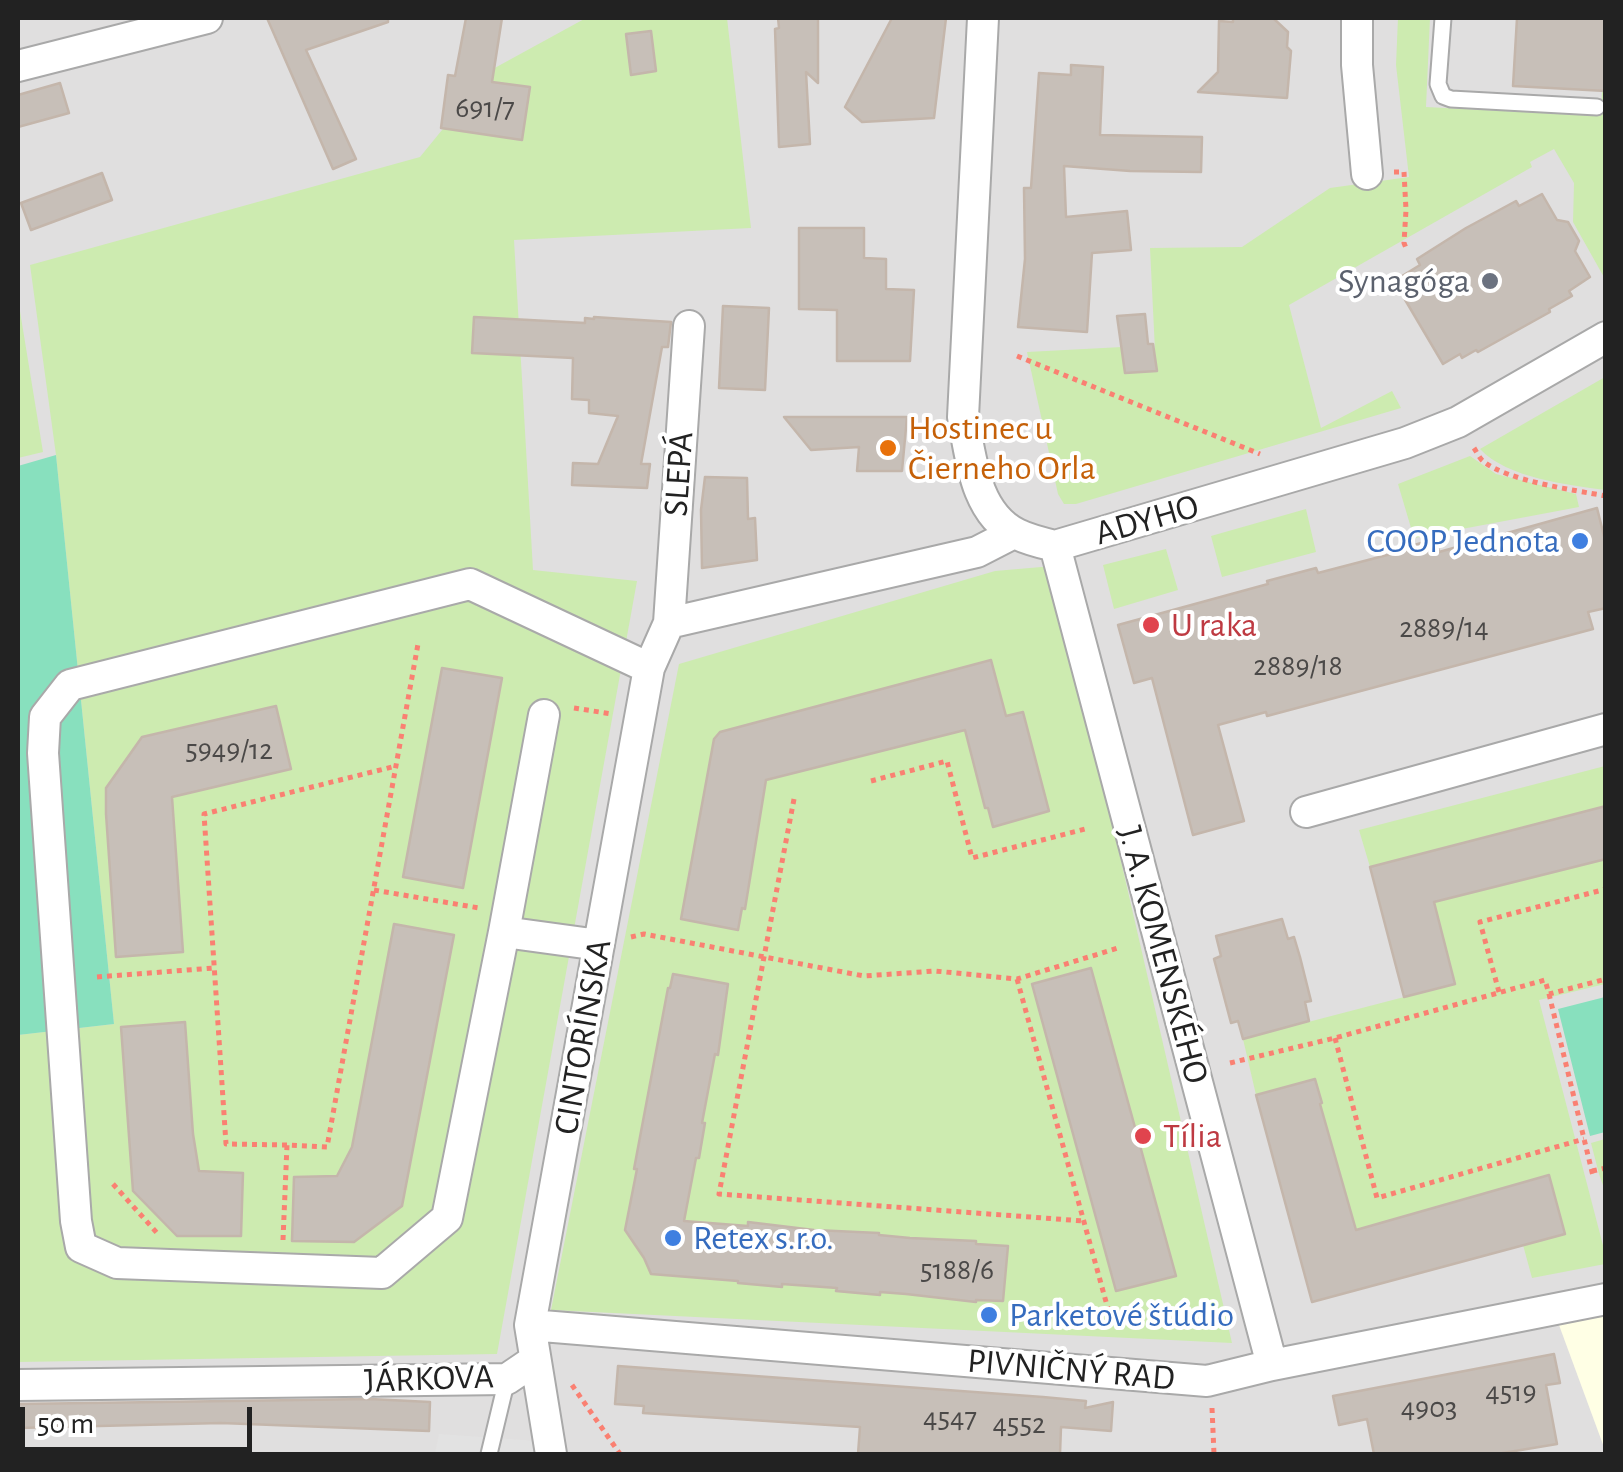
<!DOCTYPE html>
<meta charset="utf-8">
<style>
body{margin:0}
#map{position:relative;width:1623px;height:1472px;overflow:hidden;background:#f2efe9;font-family:"Alegreya Sans",sans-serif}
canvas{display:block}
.frame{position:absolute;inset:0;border:20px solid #222;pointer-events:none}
.scale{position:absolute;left:20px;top:1407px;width:232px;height:45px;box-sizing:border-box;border:5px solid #222;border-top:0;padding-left:12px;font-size:30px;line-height:35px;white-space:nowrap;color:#222;-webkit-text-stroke:8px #fff;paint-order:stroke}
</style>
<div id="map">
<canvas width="1623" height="1472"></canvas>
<div class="frame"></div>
<div class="scale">50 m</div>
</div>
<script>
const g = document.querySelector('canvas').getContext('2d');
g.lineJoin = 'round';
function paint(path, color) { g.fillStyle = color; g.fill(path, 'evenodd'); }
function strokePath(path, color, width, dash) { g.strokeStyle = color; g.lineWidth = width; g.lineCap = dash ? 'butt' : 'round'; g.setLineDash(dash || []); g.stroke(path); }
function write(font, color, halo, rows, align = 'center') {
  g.font = font + ' "Alegreya Sans",sans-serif'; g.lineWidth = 8; g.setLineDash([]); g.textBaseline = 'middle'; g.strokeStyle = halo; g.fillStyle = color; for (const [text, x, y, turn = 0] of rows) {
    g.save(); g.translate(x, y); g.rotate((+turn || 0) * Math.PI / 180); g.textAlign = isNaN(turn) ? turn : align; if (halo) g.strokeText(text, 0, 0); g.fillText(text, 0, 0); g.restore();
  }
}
paint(new Path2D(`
 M18 18H1605V1454H18Z`), '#e0dfdf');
paint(new Path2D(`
 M1605 1316H1606L1605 1450 1559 1325Z`), '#ffffe5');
paint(new Path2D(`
 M586 18H727L751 228 514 240 533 570 637 581 497 1354 18 1362V1035L114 1024 56 455 30 265 420 157 491 70Z
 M1398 18H1430L1426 107 1601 116 1602 91H1605V279L1573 222 1574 183 1554 149 1530 162 1532 167 1289 305 1321 428 1392 391 1401 408 1076 504H1064L1058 494 1027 352 1122 347 1125 373 1156 371 1150 248 1242 247 1330 188 1409 177 1396 65Z
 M18 299 43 452 18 458Z
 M1605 377V490C1568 485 1507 478 1480 449Z
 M1470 456 1496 474 1576 494 1579 507 1414 538 1398 484Z
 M1306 509 1316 552 1222 577 1211 536Z
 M1166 549 1178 590 1114 609 1103 565Z
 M1053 566 1232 1343 551 1310 679 664 995 571Z
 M1605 766V806L1370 867 1359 830Z
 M1605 859V984L1539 1000 1605 1253V1264L1532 1278 1523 1245 1564 1234 1548 1175 1356 1230 1320 1104 1322 1102 1315 1079 1256 1095 1243 1039 1454 984 1434 902Z
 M1605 1139H1606L1605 1191 1599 1174 1591 1143Z`), '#cdebb0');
paint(new Path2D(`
 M56 455 114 1024 18 1035V466Z
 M1605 997V1132L1590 1136 1558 1009Z`), '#88e0be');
paint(new Path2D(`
 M439 1434 537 1441 539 1454H435Z`), '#e2e2e2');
const building = new Path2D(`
 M267 18H388V22L306 50 356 159 333 169Z
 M466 18H502L492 82 530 87 522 140 441 128 448 75 455 76Z
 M778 18H818V83L806 72 810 144 779 147 775 29 779 28Z
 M892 18H946L934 118 862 122 845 107Z
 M1233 18H1273L1288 32 1287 47 1291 51 1287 98 1198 92 1218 72 1219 21 1233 22Z
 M1517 18H1606V91L1513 86Z
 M651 31 656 71 631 75 626 34Z
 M1071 65 1103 67 1100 135 1202 137 1201 172 1130 171 1064 166 1066 217 1127 211 1131 250 1092 253 1087 332 1018 327 1025 259 1024 188H1031L1039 73 1071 75Z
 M60 83 69 113 18 127V95Z
 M102 173 112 200 31 230 21 203Z
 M1542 194 1557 220 1568 222 1579 241 1575 251 1590 277 1569 291 1572 296 1549 309 1550 312 1478 352 1476 350 1462 358 1460 354 1443 364 1394 281 1420 265 1417 259 1466 228 1516 201 1519 206Z
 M799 228H864V258L886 259V289L914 290 910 361H837V310L799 309Z
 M723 306 769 308 765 390 719 388Z
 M1145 314 1148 344H1153L1157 371 1125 373 1117 316Z
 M474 317 585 323V318L594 319V317L671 322 668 347H662L641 464H650L647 488 572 485 573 463 598 464 618 416 589 413V400L572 399 573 358 472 353Z
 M784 417H907L902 471H857L859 447 811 450Z
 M705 477 747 478 748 519 755 518 757 560 702 568 701 510Z
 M1597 508 1606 544V608L1588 612 1593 629 1267 716 1266 712 1218 725 1244 821 1193 835 1152 678 1134 683 1118 625 1268 584 1267 581 1316 568 1318 573 1414 548V545L1436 539 1439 552Z
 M991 660 1006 716 1023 712 1049 811 993 827 988 808H985L965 730 766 780 745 909 742 908 738 930 681 919 714 739 720 732Z
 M442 668 502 678 463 888 403 877Z
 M276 706 291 769 172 797 183 952 116 957 106 814V788L142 737Z
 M1606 806V859L1434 902 1455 984 1404 997 1370 867Z
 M1282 919 1288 939 1294 937 1300 957 1311 1001 1305 1002 1309 1021 1243 1039 1238 1021 1231 1023 1214 959 1221 956 1216 936Z
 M394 924 454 935 402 1206 354 1242 292 1241 294 1177 337 1176 352 1147Z
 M1091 968 1176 1276 1116 1291 1032 984Z
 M673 974 728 984 718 1055 715 1054 702 1123H705L699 1158H696L684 1221 748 1226V1222L814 1230 879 1233V1235L910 1238 976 1241V1244L1008 1246 1003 1301 976 1300V1302L906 1294 880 1292V1295L836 1291 837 1288 782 1284V1287L738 1283V1281L651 1274 644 1258 625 1230 637 1169H634L640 1137 668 988H670Z
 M185 1022 193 1134 199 1171 243 1173 241 1236H177L133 1191 121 1027Z
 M1315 1079 1322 1103 1320 1104 1356 1230 1549 1175 1565 1234 1312 1302 1256 1095Z
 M1554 1354 1560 1383 1546 1385 1557 1444 1497 1454H1374L1367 1419 1339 1425 1333 1396Z
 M618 1366 1043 1397 1086 1401 1085 1408 1113 1402 1111 1431 1061 1427 1060 1454H858L860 1427 643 1413 644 1406 615 1404Z
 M370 1399 430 1402 429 1431 221 1423 18 1428V1404Z`);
paint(building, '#c7bfb8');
strokePath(building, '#c4b6ab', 2.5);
const service = new Path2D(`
 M1443 18 1438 84 1443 96 1451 99 1597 107
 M489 1454 507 1379`);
const minor = new Path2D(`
 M983 18 963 417C971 458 975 513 1017 534 1029 540 1042 543 1055 546L1405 443 1458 422 1606 337
 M1357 18V65L1367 174
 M18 66 207 18
 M1055 546 1272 1365
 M669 623 977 552 1014 533
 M1306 812 1606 729
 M504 932 544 715
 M599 945 504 932 447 1218 382 1273 117 1263 81 1247 76 1221 43 753 45 717 70 685 470 584 649 668
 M530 1325 1207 1381 1272 1365 1606 1299
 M18 1385 507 1379 535 1360
 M551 1454 530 1325 649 668 669 623 689 326`);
strokePath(service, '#a9a9a9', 19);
strokePath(minor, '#a9a9a9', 34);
strokePath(new Path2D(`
 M1394 172H1404L1406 210 1404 243 1406 248
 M1017 356 1260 454
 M1474 448C1476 451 1480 459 1483 461 1507 481 1574 490 1606 496
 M574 708 612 714
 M871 781 947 761 972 858 1085 829
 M794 799 719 1194 1084 1221
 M374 890 479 908
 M631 937 644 934 864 976 935 971 1017 979 1118 948
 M97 977 214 968
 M1017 979 1108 1309
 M1499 992 1480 922 1606 889
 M1549 994 1593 1176
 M1335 1038 1377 1198 1584 1139
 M1230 1063 1335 1038 1545 980 1549 994 1606 979
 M287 1145 226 1144 204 814 396 766
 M1592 1171 1606 1168
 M113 1184 158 1234
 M283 1240 287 1145 327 1147 418 644
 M572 1385 620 1454
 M1212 1408 1214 1454`), '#fa8072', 5, [5, 5]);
strokePath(service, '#fff', 15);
strokePath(minor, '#fff', 30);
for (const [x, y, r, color] of [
 [1490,281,10,"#6b7280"],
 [888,448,10,"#e8710a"],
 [1580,541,10,"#3f7fe0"],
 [1151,625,10,"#e0444e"],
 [1143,1136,10,"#e0444e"],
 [673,1238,10,"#3f7fe0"],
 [989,1315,10,"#3f7fe0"]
]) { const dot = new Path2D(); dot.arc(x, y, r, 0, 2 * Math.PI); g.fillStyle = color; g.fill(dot); strokePath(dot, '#fff', 4); }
write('30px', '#4b4948', null, [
 ["691/7",485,108],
 ["2889/14",1444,628],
 ["2889/18",1298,666],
 ["5949/12",229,750],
 ["5188/6",957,1270],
 ["4519",1511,1392],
 ["4903",1429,1408],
 ["4547",950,1418],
 ["4552",1019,1424]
]);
write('35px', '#5b616d', '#fff', [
 ["Synagóga",1470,281]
], 'right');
write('35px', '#c56008', '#fff', [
 ["Hostinec u",908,428],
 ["Čierneho Orla",908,468]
], 'left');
write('35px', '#222', '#fff', [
 ["SLEPÁ",679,474,-86],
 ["ADYHO",1147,520,-16],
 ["J. A. KOMENSKÉHO",1163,955,75],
 ["CINTORÍNSKA",583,1037,-80],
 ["PIVNIČNÝ RAD",1071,1370,5],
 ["JÁRKOVA",429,1379,-2]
]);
write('35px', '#366cbe', '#fff', [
 ["COOP Jednota",1560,541,"right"],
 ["Retex s.r.o.",693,1238],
 ["Parketové štúdio",1009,1315]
], 'left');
write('35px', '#be3a42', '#fff', [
 ["U raka",1171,625],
 ["Tília",1163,1136]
], 'left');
</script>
